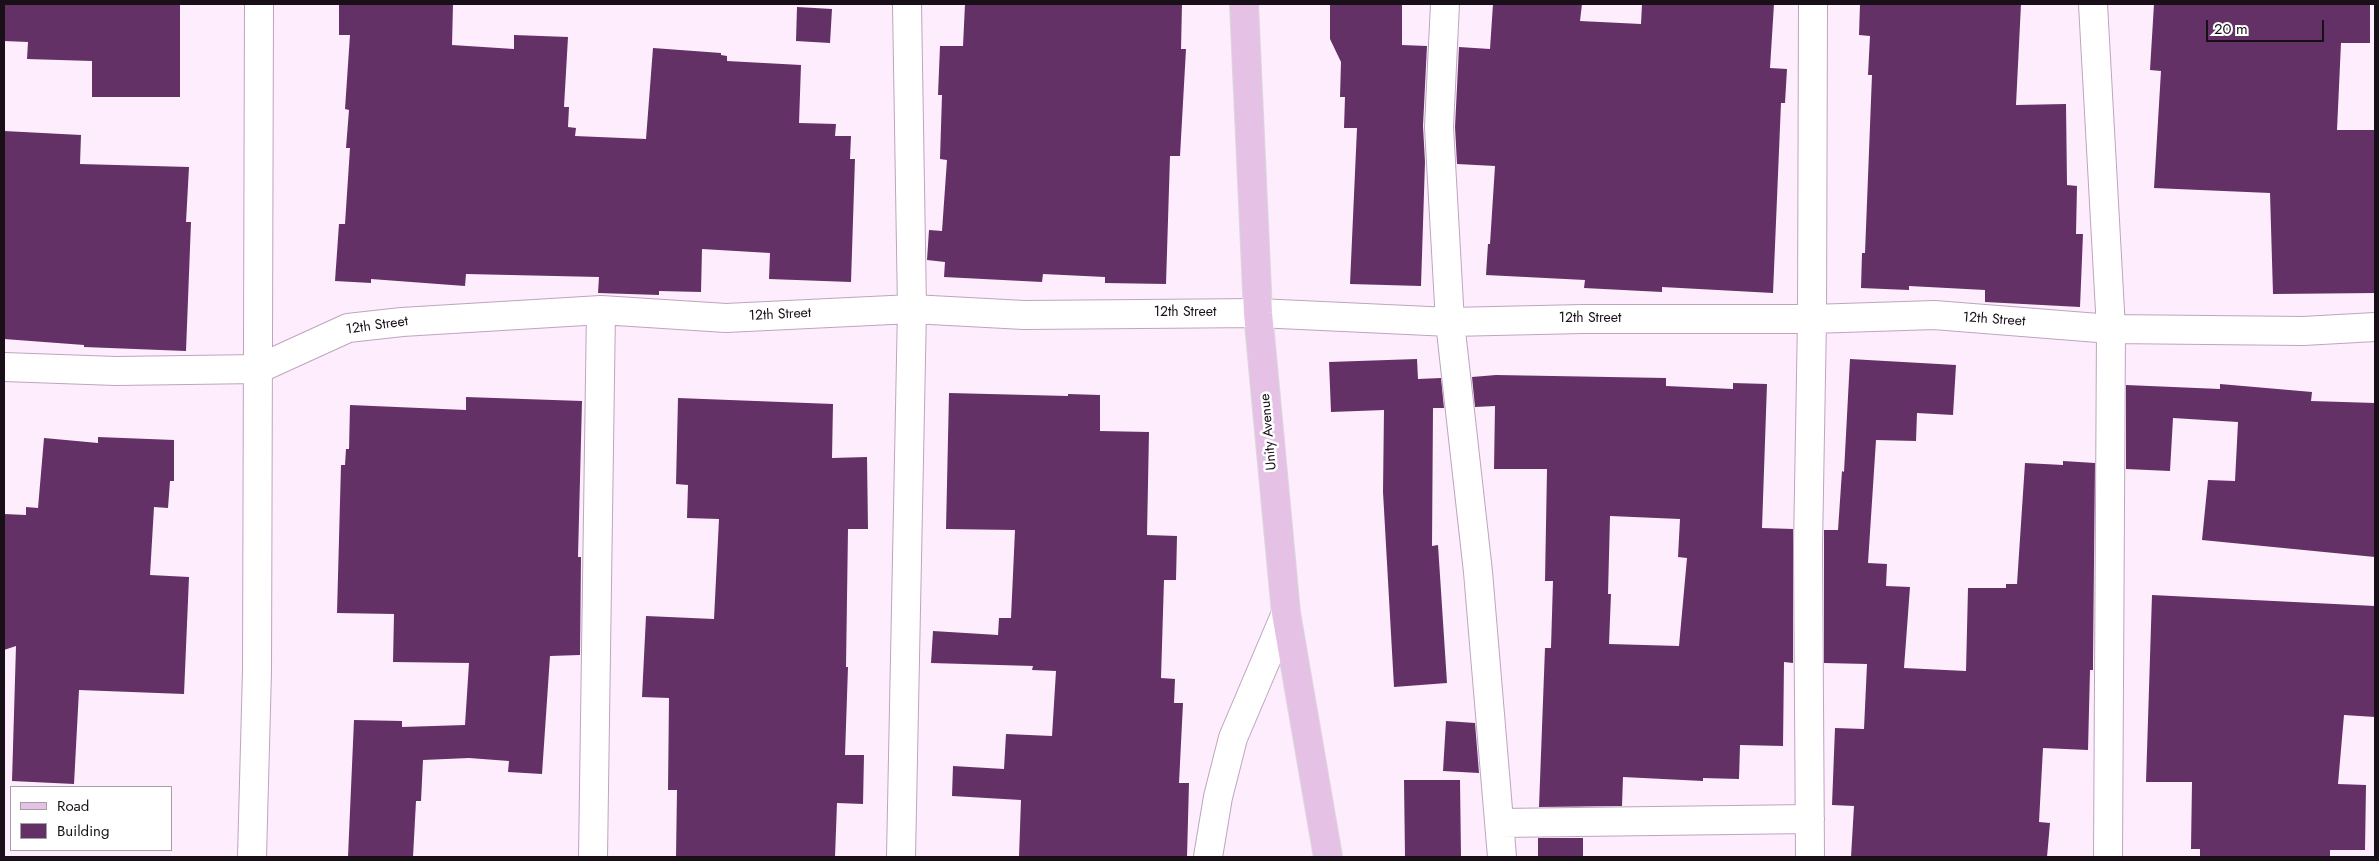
<!DOCTYPE html>
<style>
body{margin:0}
#map{position:relative;width:2379px;height:861px;overflow:hidden;background:#fdedfd;font-family:Jost,sans-serif}
canvas{display:block}
.frame{position:absolute;inset:0;border:5px solid #180f18;pointer-events:none}
.legend{position:absolute;left:10px;top:786px;width:162px;height:65px;box-sizing:border-box;background:#fff;border:1px solid #a39fa3;margin:0;padding:6px 9px;list-style:none;font-size:15px;color:#180f18}
.legend li{display:flex;align-items:center;gap:10px;height:25px}
.legend b{width:25px;border:1px solid #a39fa3}
.scale{position:absolute;left:2206px;top:20px;width:118px;height:22px;box-sizing:border-box;border:2px solid #180f18;border-top:0;padding-left:6px;font-size:15px;line-height:18px;white-space:nowrap;color:#180f18;-webkit-text-stroke:4px #fff;paint-order:stroke}
</style>
<div id="map">
<canvas width="2379" height="861"></canvas>
<div class="frame"></div>
<ul class="legend">
<li><b style="height:6px;background:#e5c2e5"></b>Road</li>
<li><b style="height:14px;background:#643166"></b>Building</li>
</ul>
<div class="scale">20 m</div>
</div>
<script>
const g = document.querySelector('canvas').getContext('2d');
g.lineJoin = 'round';
function paint(path, color) { g.fillStyle = color; g.fill(path, 'evenodd'); }
function strokePath(path, color, width, dash) { g.strokeStyle = color; g.lineWidth = width; g.lineCap = dash ? 'butt' : 'round'; g.setLineDash(dash || []); g.stroke(path); }
function write(font, color, halo, rows, align = 'center') {
  g.font = font + ' Jost,sans-serif'; g.lineWidth = 5; g.setLineDash([]); g.textBaseline = 'middle'; g.strokeStyle = halo; g.fillStyle = color; for (const [text, x, y, turn = 0] of rows) {
    g.save(); g.translate(x, y); g.rotate((+turn || 0) * Math.PI / 180); g.textAlign = isNaN(turn) ? turn : align; if (halo) g.strokeText(text, 0, 0); g.fillText(text, 0, 0); g.restore();
  }
}
paint(new Path2D(`
 M4 4H180V97H92V61L27 59 28 42 4 41Z
 M339 4H453L452 45 514 49V35L568 37 564 107H569L568 127 576 128 575 136 646 139 653 48 721 53V55L727 56V61L801 65 799 123 836 124 835 136H851L850 159H855L851 282 769 279 770 253 702 249 701 292 659 291V295L598 293 599 277 466 274 465 286 371 279V283L335 281 339 224H345L350 148H346L349 110 345 109 350 35H339Z
 M965 4H1182L1181 49H1186L1180 156H1170L1166 284 1105 283V277L1043 274 1042 282 944 277 945 262 927 260 929 230 942 231 947 160 940 159 942 95H938L940 46H963Z
 M1330 4H1402V45L1427 46 1423 126 1425 162 1421 286 1350 284 1357 128H1344L1345 97H1340L1341 62 1330 39Z
 M1493 4H1582L1580 21 1641 24 1642 4H1774L1770 68 1787 69 1785 103H1781L1773 293 1662 287V292L1584 288 1585 280 1486 275 1488 244H1490L1495 166 1457 164 1455 127 1459 47 1490 49Z
 M1860 4H2021L2016 105 2066 104 2067 185 2077 186 2076 234H2083L2080 307 1985 302V290L1909 286V290L1861 288 1862 253H1865L1872 75H1868L1870 36 1859 35Z
 M2154 4H2370V43H2341L2337 130H2375V293L2273 294 2270 193 2154 188 2161 71 2150 70Z
 M797 7 832 9 830 43 796 41Z
 M4 131 81 135 80 164 189 167 186 222H191L186 351 84 347V345L4 339Z
 M1417 359 1418 379 1441 378 1444 408H1433L1432 546 1438 545 1447 683 1394 687 1383 492 1384 410 1331 412 1329 362Z
 M1850 359 1956 365 1953 415 1917 413 1916 441 1876 440 1868 563 1887 564 1886 586 1910 587 1904 668 1966 671 1968 588H2006V584H2017L2025 463 2063 465V461L2095 463 2093 661V670H2090L2088 750 2043 748 2039 822 2050 823 2047 857H1851L1854 806 1832 805 1835 728 1864 729 1867 664 1824 663V530H1838L1842 471 1844 472Z
 M1496 375 1666 378V386L1733 389V383L1767 384 1762 528 1793 529V663L1784 662 1783 746 1740 745 1739 779 1703 778V781L1623 777 1622 806 1539 807 1545 648H1551L1553 581H1545L1547 469H1494L1495 406 1475 407 1472 377ZM1610 516 1680 519 1678 557 1687 558 1679 646 1609 644 1611 594H1608Z
 M2220 384 2312 392 2311 401 2375 403V557L2202 540 2208 480 2235 481 2238 422 2173 418 2170 471 2126 469V385L2220 389Z
 M949 393 1068 396V394L1100 395V431L1149 432 1147 535 1177 536 1176 580H1164L1161 678 1175 679 1174 703H1183L1179 783H1189L1187 857H1019L1021 800 952 796 953 766 1004 769 1006 734 1052 736 1056 671 1032 670 1033 666 931 663 933 631 998 635 999 618H1011L1015 530 946 529Z
 M466 397 582 401 578 557H581L580 655 550 656 542 774 508 772 509 761 469 758 423 760 421 801H416L413 857H348L354 720 402 721V727L465 725 469 663 393 662 394 614 337 613 341 465H345L346 449H349L350 405 466 410Z
 M678 398 833 404 832 458 867 457 868 529H848L846 667H848L845 755H864L863 804 837 803 835 857H676L677 790H668L669 698 642 697 646 616 714 619 719 519 687 518 688 485 676 484Z
 M98 437 174 440V481H170L168 508 154 507 150 575 189 577 184 694 79 690 74 784 12 781 16 646 4 650V514L26 515V507L38 508 44 438 98 443Z
 M2152 595 2375 606V717L2344 715 2338 784 2366 785 2365 850H2330V857H2200V849H2191L2192 782H2146Z
 M1446 721 1475 723 1479 773 1443 771Z
 M1404 780H1460L1461 857H1405Z
 M1538 838H1583V857H1538Z`), '#643166');
const street = new Path2D(`
 M1445 4 1439 127 1450 322 1478 572 1502 857
 M2093 4 2111 329 2108 857
 M4 367 116 371 258 369 348 328 402 322 601 310 726 318 912 309 1024 315 1258 313 1450 322 1583 319H1812L1934 315 2111 329 2303 331 2375 327
 M1500 823 1810 819
 M252 857 257 671 259 4
 M593 857 601 310
 M901 857 912 309 907 4
 M1208 857 1218 797 1233 738 1286 613
 M1810 857 1808 546 1812 319 1813 4`);
const primary = new Path2D(`
 M1244 4 1258 313 1286 613 1328 857`);
strokePath(street, '#bea5be', 30);
strokePath(primary, '#dad9da', 30);
strokePath(street, '#fff', 28);
strokePath(primary, '#e5c2e5', 28);
write('14px', '#180f18', '#fff', [
 ["12th Street",1185,313],
 ["12th Street",780,315,-3],
 ["12th Street",1590,319],
 ["12th Street",1994,320,4],
 ["12th Street",377,326,-8],
 ["Unity Avenue",1269,432,-95]
]);
</script>
